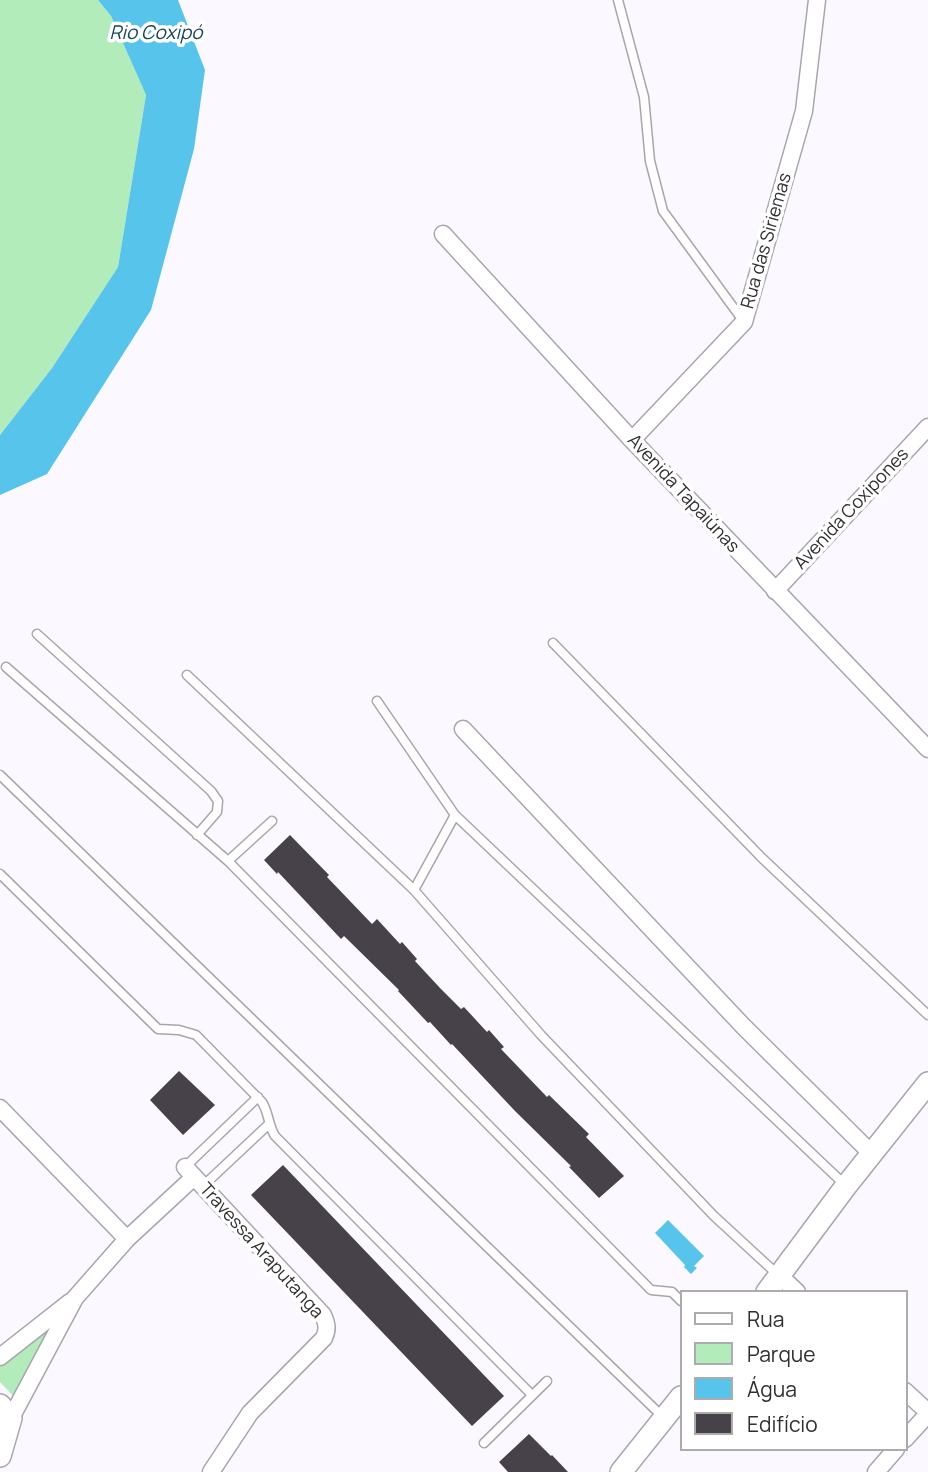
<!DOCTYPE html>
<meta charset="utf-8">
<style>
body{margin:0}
#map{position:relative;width:928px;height:1472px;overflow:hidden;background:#fcf8ff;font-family:Manrope,sans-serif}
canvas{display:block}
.legend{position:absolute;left:680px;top:1290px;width:228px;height:161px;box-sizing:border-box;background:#fff;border:2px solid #acabad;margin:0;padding:9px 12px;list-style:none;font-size:21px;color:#302e31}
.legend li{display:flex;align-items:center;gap:14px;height:35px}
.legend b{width:35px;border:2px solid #acabad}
</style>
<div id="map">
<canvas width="928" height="1472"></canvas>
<ul class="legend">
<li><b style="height:9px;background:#fff"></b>Rua</li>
<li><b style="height:19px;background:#b2ecba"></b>Parque</li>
<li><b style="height:19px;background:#57c4eb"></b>Água</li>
<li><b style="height:19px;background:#474249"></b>Edifício</li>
</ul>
</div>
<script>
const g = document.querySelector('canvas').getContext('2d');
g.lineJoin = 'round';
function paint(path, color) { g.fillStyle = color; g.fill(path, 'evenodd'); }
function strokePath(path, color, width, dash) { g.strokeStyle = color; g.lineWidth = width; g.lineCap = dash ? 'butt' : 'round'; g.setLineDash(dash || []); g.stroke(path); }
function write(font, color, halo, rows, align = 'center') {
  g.font = font + ' Manrope,sans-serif'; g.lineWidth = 7; g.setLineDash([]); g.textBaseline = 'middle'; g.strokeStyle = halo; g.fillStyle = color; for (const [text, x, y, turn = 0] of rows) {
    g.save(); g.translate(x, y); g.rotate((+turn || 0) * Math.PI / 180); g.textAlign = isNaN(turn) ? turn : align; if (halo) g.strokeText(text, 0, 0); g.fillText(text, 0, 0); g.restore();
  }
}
paint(new Path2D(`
 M0 0H98L111 16 146 95 118 267 52 368 0 435Z
 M58 1319 16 1399 0 1382V1365Z`), '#b2ecba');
paint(new Path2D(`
 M98 0H178L205 70 194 149 151 310 47 474 0 495V435L52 368 118 267 146 95 111 16Z
 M668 1220 704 1256 694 1266 697 1268 691 1274 684 1267 685 1265 655 1233Z`), '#57c4eb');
paint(new Path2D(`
 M290 835 329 875 327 877 372 924 377 919 400 944 402 942 417 959 415 961 440 988 461 1009 464 1007 487 1032 489 1030 504 1047 501 1049 547 1097 549 1095 589 1134 586 1137 624 1176 599 1198 569 1167 571 1166 515 1111 452 1044 451 1045 430 1022 428 1023 398 991 399 990 344 936 341 939 278 872 277 874 264 860Z
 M179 1071 215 1105 183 1135 150 1100Z
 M283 1165 504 1396 472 1426 251 1195Z
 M529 1434 551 1456 552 1455 568 1472H508L499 1462Z`), '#474249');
const service = new Path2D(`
 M618 0 644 97 650 161 663 211 744 322
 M37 634 211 791 218 801 217 812 197 835
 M553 643 762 858 928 1015
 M6 667 228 861 651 1290 672 1292 681 1301
 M187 675 414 890
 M377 701 455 815 844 1184
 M0 775 664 1418
 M455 815 414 890 541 1035 714 1216 777 1274
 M228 861 272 821
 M0 874 158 1029 179 1030 196 1035 262 1102C269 1113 268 1125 275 1136L532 1395
 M185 1167 258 1097
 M203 1186 269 1124
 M484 1443 547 1381`);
const minor = new Path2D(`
 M443 234 632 440 928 749
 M632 440 744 322 804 111 817 0
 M775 591 928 427
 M463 729 744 1027 872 1154
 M0 1108 127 1239
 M185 1167 323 1315C327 1324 328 1329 324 1338L250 1413 211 1472
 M780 1276 797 1292
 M0 1357 70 1302
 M905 1391 928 1412
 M11 1418 75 1298 127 1239 194 1177
 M905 1439 928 1414
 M876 1472 896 1449`);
const tertiary = new Path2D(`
 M767 1292 846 1186 928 1083
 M0 1405 11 1418 0 1456
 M621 1472 681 1397`);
strokePath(service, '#aaa5ad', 11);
strokePath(minor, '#aaa5ad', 19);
strokePath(tertiary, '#aaa5ad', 24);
strokePath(service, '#fff', 8);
strokePath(minor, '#fff', 16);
strokePath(tertiary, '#fff', 21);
write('18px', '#302e31', '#fff', [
 ["Rua das Siriemas",767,241,-74],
 ["Avenida Tapaiúnas",683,494,47],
 ["Avenida Coxipones",852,509,-47],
 ["Travessa Araputanga",261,1251,48]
]);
write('italic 19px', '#174657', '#fff', [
 ["Rio Coxipó",156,34]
]);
</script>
